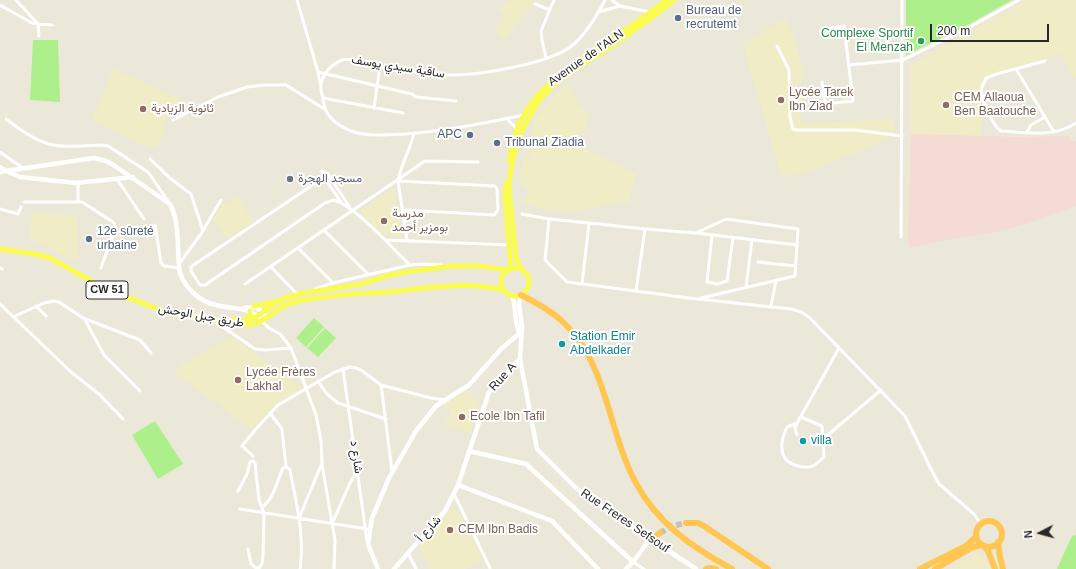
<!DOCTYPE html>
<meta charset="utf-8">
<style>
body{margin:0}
#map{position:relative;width:1076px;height:569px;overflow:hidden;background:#ece8d9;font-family:Helvetica,sans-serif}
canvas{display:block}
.north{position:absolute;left:1020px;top:513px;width:40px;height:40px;-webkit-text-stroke:3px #fff;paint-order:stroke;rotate:264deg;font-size:11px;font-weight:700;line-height:16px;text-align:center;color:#282828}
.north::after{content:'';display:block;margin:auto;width:14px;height:18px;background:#282828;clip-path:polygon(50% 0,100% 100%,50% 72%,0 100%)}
.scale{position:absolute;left:930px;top:24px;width:119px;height:18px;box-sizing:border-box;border:2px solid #282828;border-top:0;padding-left:5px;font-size:12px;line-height:14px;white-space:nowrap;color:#282828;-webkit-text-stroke:3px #fff;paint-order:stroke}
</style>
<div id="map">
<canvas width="1076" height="569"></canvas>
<div class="north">N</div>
<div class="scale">200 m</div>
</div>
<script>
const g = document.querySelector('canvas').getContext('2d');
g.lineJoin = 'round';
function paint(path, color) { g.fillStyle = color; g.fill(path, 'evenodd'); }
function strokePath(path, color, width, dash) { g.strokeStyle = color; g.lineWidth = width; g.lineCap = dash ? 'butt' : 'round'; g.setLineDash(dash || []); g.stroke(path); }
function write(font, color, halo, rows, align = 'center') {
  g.font = font + ' Helvetica,Vazirmatn,sans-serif'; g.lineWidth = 4; g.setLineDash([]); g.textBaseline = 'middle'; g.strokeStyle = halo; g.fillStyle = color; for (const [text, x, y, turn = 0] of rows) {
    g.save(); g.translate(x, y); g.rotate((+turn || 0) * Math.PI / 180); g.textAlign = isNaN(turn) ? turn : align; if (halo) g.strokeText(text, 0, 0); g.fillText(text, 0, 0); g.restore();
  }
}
paint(new Path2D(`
 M509 0H537L532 7 502 40 493 30 506 17 499 9Z
 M1027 0H1076V78L1073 77 1060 52 1057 55 981 77 982 136 911 134 910 65Z
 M785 18 794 37 804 72 801 83H798L803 103 800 111 802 124 894 119 895 136 805 174 781 176 743 44Z
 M114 69 182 100 191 107 185 111V113L168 114 164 127 166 128 157 148 139 143 92 120Z
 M567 83 580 105 590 114 579 145 636 174 629 202 579 210 550 211 520 203 522 199 527 200 528 189 520 184 525 185 519 178 523 161 525 158 530 157 531 154 527 153 533 126 536 118 557 93Z
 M394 188 402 237H390V235L380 233 359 211Z
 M237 197 253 222 228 238 213 220 221 206Z
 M33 212 77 216 78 261 59 254 29 237Z
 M231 336 303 388 273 406 252 429 173 372 182 367 181 365 229 338Z
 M467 390 480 405 470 434 445 424 451 409 444 406V404Z
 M453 506 461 516 482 560 464 569H431L418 544Z
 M979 552 991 569H949L965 560Z`), '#f0ecc6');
paint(new Path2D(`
 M911 134 1019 137 1070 136 1071 141H1076V206L1027 224 995 232 940 241 910 248 908 239Z`), '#f4dbd5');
paint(new Path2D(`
 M906 0H1012L966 26 906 55Z
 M33 40H58L60 102 30 100Z
 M314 318 324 327 306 347 296 338Z
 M325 328 336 338 318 357 307 348Z
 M155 421 183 464 158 479 132 435Z
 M1076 535V569H1057L1072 536Z`), '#adf08b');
strokePath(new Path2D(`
 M660 533 672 526 686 523`), '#c5c2b6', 6, [6, 3]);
strokePath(new Path2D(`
 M16 0 38 24 39 36
 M297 0 318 72 320 83
 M612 0 620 6 650 12
 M535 4 550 10
 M0 5 32 23 52 25
 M598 12 620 6
 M777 46 789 70 790 118 793 129 797 130H855L902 136
 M546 58 542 40 541 31 554 0
 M1045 61 1000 73 986 78C985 81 983 84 982 87 980 98 992 125 1001 131 1025 132 1055 138 1076 123
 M849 65 903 60 966 29 1019 0
 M1016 69 1054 132
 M318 72 412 94 416 97 456 101
 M822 82 825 104 853 101 844 26 826 29
 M323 96V98L403 113
 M374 108 380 66
 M524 115C485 123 445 131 405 134 387 135 368 137 351 131 344 128 336 124 331 118 326 113 324 106 323 99 322 94 320 88 321 84 323 73 332 64 342 60 350 57 371 64 380 66 403 71 429 76 452 75 481 75 545 64 569 48 585 36 596 17 605 0
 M6 119C18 128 31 138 46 143 63 149 85 145 103 145L108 146 148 172 168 201
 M507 119 517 129
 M173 120 218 97 247 87 265 85H286L326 110
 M1027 132 1031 125 1045 117
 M0 152 24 169
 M150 159 171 179 191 194 203 231
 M321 171 328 174 349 206
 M0 173 6 171
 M117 179 144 219
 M398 181 495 186 497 189 498 210 494 215 403 210
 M78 201V183
 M24 202H82L113 222 115 225 114 232 101 268
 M341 202 325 179 320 180 192 266 191 267V271L200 285H205L325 203 334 200C355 206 393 249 410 265
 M0 209 18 214 21 207
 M522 214 549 219 545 260 567 282 689 298 791 309 801 312 809 317 905 416 932 471 939 484 974 514 981 524
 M549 219 589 223 582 284
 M589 223 645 229 636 291
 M155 225 161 263 164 266 179 268
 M645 229 696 233 797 245 795 276 701 298
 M324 230 368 274
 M696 233 726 219 798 229 797 245
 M712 235 707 282 717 284 727 281 733 238
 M901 237 902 0
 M386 240 510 245
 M407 241 398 181C401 164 410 150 414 133
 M298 248 333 283
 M758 262 796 266
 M179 264 201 234 221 200
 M271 267 298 295
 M0 268 2 269
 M245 284 425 161 478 162
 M746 287 752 240
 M315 289 333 283 410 265 421 264 442 265
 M0 304 71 372 99 394 123 419
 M36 306 46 316
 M771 306 776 281
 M13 317 44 303 54 301 59 302 83 318 140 340 151 353
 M84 318 104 355 140 391
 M214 321 255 349 266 350 291 348
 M262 321 269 328 280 334 291 348 316 415 321 441 322 463 299 518
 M343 369 367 541
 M318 381 327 394 338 403 386 419
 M381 385 392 471
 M270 413 282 429 286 467
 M797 423 787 427C783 436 780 444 783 454 786 465 805 470 815 465 818 463 821 459 824 457L822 426 801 417
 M797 435 795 427 839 348
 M823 439 881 390
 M253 456 242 446 256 429 278 405 335 372 350 367 356 368 361 370 381 385 431 398 445 400
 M322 464 335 540 334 569
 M238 491 247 474 250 462 253 461 255 463 259 500 264 513 263 557 262 564 259 568H256L251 564 248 549
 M454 494 490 568
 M262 507C274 499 277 480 283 468L287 467 290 470C296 502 305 536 300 569
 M240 509 367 529
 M332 524 350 483 358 469
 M408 553 416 569
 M633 562 644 569`), '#fff', 3);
strokePath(new Path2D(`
 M0 167 6 171 20 177 76 183 133 177
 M6 171 94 158 106 161 112 164 170 204C181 225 176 250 180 273 185 288 200 302 216 305 234 310 248 305 262 321
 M512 296C517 308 513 323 520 333
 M244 308 256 307 267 317
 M520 359 537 449 576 488 593 501 696 569
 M469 451 526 464 633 562
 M458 485 552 521 598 569
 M378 569 368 544 372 518 389 478 416 431 436 406 469 385 501 349 520 333
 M394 569 445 511 458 485 489 392 520 359 522 327 519 304 520 295
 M626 569 633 562 650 539`), '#fff', 4.5);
strokePath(new Path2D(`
 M509 161C512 147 514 133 521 120 538 86 570 67 601 46 623 32 645 17 666 0
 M506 183 505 198 511 269
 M0 249 35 254 50 258 106 289 163 311 242 325C246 325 251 325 254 324 268 320 277 307 291 303 323 295 356 294 388 292 427 288 465 281 503 290
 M501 282a14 14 0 1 1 28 0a14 14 0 1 1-28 0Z
 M522 270 518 263 516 257 509 188C511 150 526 111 554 85 566 74 581 66 595 57 622 39 649 21 674 0
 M254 306 278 301
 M231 320H245L256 317 274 304 285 298 304 293 361 284 386 276 405 272 452 266H479L509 270
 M248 320 250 315V311`), '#fafb4f', 5);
strokePath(new Path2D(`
 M521 295C537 303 552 311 564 323 608 365 608 432 636 483 657 523 693 548 732 569
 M976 534a13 13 0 1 1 26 0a13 13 0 1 1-26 0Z
 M686 523H698L704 526 768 569
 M650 539 660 533
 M998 542 1000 557 1003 569
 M706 569 710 568 716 569
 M920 569 966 546 976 537
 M935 569 973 547 983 545 988 551 995 569`), '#ffc651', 6);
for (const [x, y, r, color] of [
 [678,18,4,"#5c6f8a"],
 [921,41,4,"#2e9e5b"],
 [781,100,4,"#8d6e63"],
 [946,105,4,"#8d6e63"],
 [143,109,4,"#8d6e63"],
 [470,135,4,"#5c6f8a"],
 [497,143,4,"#5c6f8a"],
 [290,179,4,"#6b7280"],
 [384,221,4,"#8d6e63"],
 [89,239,4,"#5c6f8a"],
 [562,344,4,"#0f9aa8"],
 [238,380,4,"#8d6e63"],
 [462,417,4,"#8d6e63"],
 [803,441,4,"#0f9aa8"],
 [450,530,4,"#8d6e63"]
]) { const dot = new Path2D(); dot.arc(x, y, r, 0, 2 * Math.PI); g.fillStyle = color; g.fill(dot); strokePath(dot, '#fff', 1.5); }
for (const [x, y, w] of [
 [107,290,42]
]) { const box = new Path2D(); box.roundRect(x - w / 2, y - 9, w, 18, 3); g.fillStyle = '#fff'; g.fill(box); strokePath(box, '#282828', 1); }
write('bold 11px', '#282828', null, [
 ["CW 51",107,290]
]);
write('12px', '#4e5e75', '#fff', [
 ["Bureau de",686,11],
 ["recrutemt",686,25],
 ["APC",462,135,"right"],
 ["Tribunal Ziadia",505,143],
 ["12e sûreté",97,232],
 ["urbaine",97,246]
], 'left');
write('12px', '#27864d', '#fff', [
 ["Complexe Sportif",913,34],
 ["El Menzah",913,48]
], 'right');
write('12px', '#282828', '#fff', [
 ["Avenue de l'ALN",586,58,-35],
 ["ساقية سيدي يوسف",398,67,9],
 ["طريق جبل الوحش",201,316,10],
 ["Rue A",503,377,-48],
 ["شارع د",356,457,82],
 ["Rue Freres Sefsouf",625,521,34],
 ["شارع أ",429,529,-49]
]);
write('12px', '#785e54', '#fff', [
 ["Lycée Tarek",789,93],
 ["Ibn Ziad",789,107],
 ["CEM Allaoua",954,98],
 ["Ben Baatouche",954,112],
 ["ثانوية الزيادية",151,109],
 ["مدرسة",392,214],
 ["بومزير أحمد",392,228],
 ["Lycée Frères",246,373],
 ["Lakhal",246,387],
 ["Ecole Ibn Tafil",470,417],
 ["CEM Ibn Badis",458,530]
], 'left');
write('12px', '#5b616d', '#fff', [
 ["مسجد الهجرة",298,179]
], 'left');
write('12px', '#0d838f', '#fff', [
 ["Station Emir",570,337],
 ["Abdelkader",570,351],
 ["villa",811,441]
], 'left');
</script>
